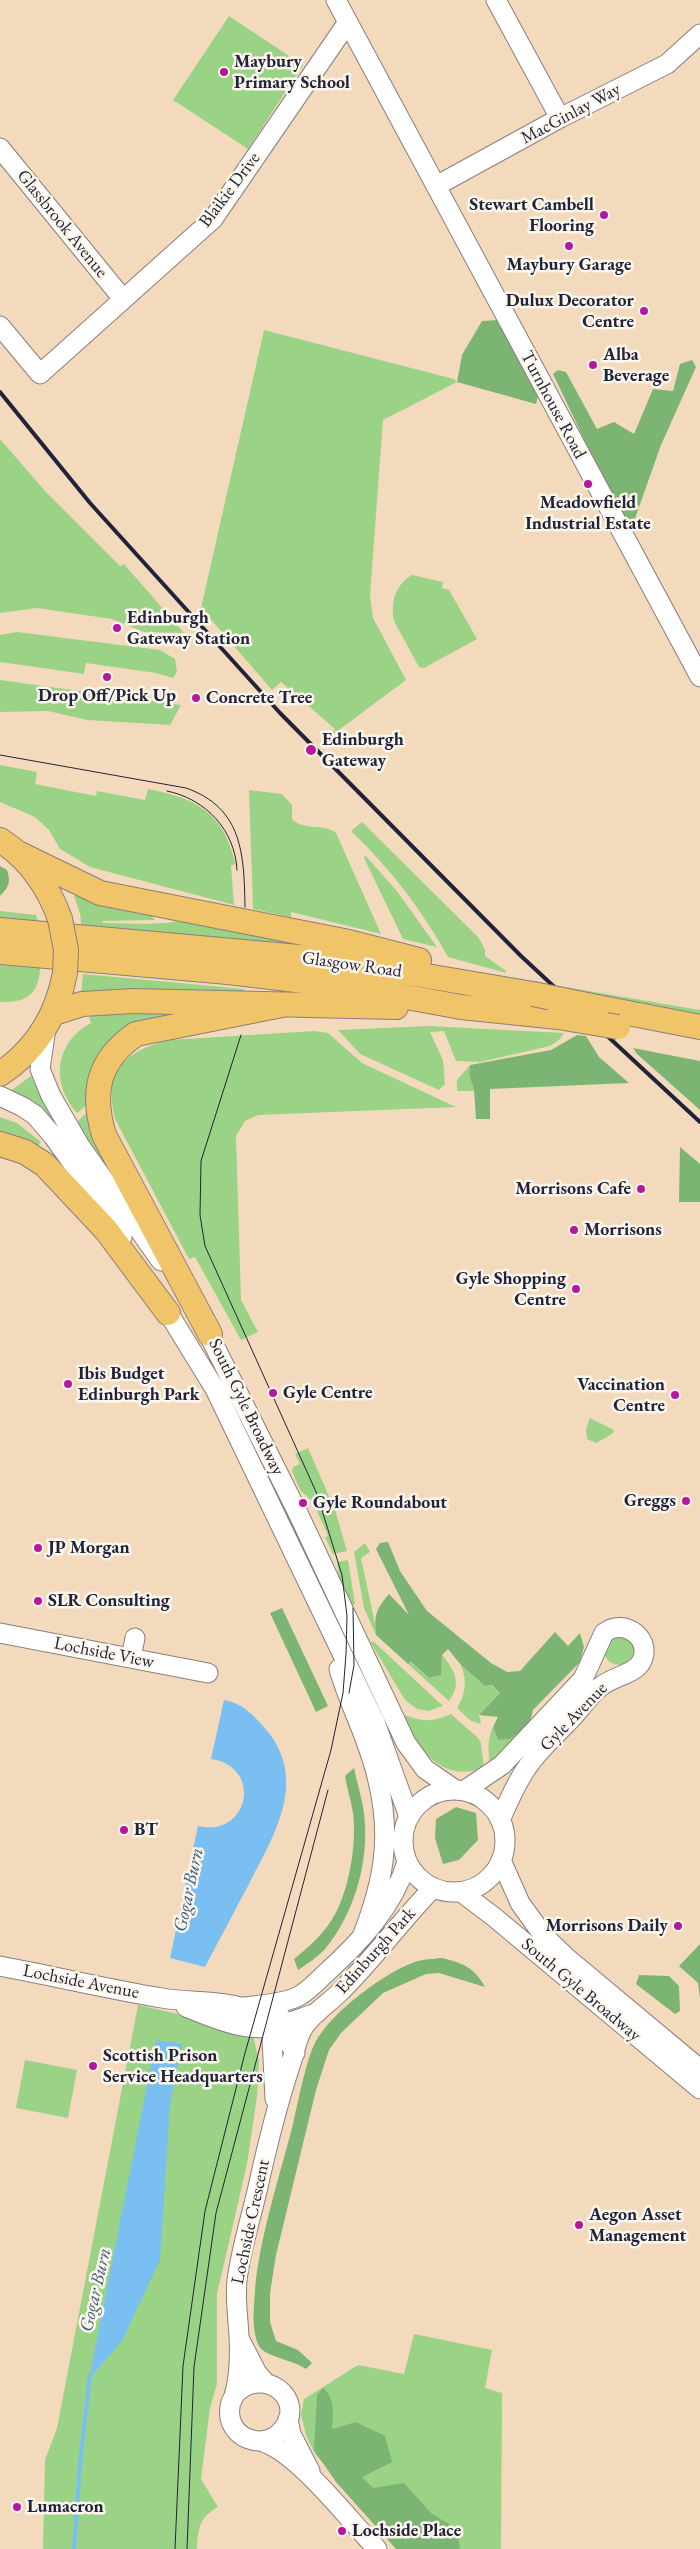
<!DOCTYPE html>
<style>
body{margin:0}
canvas{display:block;background:#f4dabc}
</style>
<canvas width="700" height="2549"></canvas>
<script>
const g = document.querySelector('canvas').getContext('2d');
g.lineJoin = 'round';
function paint(path, color) { g.fillStyle = color; g.fill(path, 'evenodd'); }
function strokePath(path, color, width, dash) { g.strokeStyle = color; g.lineWidth = width; g.lineCap = dash ? 'butt' : 'round'; g.setLineDash(dash || []); g.stroke(path); }
function write(font, color, halo, rows, align = 'center') {
  g.font = font + ' "EB Garamond",serif'; g.lineWidth = 5; g.setLineDash([]); g.textBaseline = 'middle'; g.strokeStyle = halo; g.fillStyle = color; for (const [text, x, y, turn = 0] of rows) {
    g.save(); g.translate(x, y); g.rotate((+turn || 0) * Math.PI / 180); g.textAlign = isNaN(turn) ? turn : align; if (halo) g.strokeText(text, 0, 0); g.fillText(text, 0, 0); g.restore();
  }
}
paint(new Path2D(`
 M229 16 303 65 248 149 173 100Z
 M264 330 454 379 457 382 383 420 370 595 373 618 406 680 328 738 335 729 281 682 272 690 201 608Z
 M0 439 45 491 120 566 124 564 184 633 144 632 112 619 37 608 0 613Z
 M412 575 443 582 442 588 449 590 477 639 424 668 419 667 394 621C391 602 394 586 412 575Z
 M17 632 160 650 175 659 177 672 173 678 156 673 86 663 84 674 0 662V635Z
 M0 680 181 705 170 725 87 720 48 711 0 712Z
 M0 765 37 772 35 784 96 796 97 791 145 800 148 789C196 798 225 813 235 864L231 866 234 905 90 867 60 849 49 830 35 817 0 802Z
 M249 790 282 794 292 805V819C303 831 323 823 336 833L381 934 291 912V917L253 909Z
 M362 822 479 938 485 950V956L506 971V973L448 957C422 910 390 868 351 831Z
 M365 855 396 890 437 947 403 939 364 858Z
 M78 894 148 912 155 920 103 921V923C124 923 164 926 182 920L338 952 82 930 80 913 74 896Z
 M0 911 36 915 39 924 0 921Z
 M0 965 40 968C39 994 27 1003 0 1002Z
 M83 974 244 989V994H81Z
 M507 977 700 1010V1019L505 978Z
 M175 1011V1016L136 1028 88 1104 77 1113C50 1083 55 1042 91 1023L89 1017 102 1013Z
 M429 1026 564 1033 559 1040 550 1046 480 1062 456 1061 444 1031 430 1032 443 1060 445 1084 439 1090 360 1054 338 1030Z
 M315 1031 328 1033 362 1063 456 1107 258 1115 245 1121 236 1136 241 1300 258 1332 241 1340 195 1257 189 1259 115 1119C103 1072 124 1051 169 1040Z
 M470 1065 469 1075 475 1091H457V1080Z
 M31 1076 41 1098 59 1127 56 1130 9 1092Z
 M90 1109 113 1177 75 1124Z
 M0 1117 17 1123 41 1142 34 1151 0 1140Z
 M590 1418 614 1430 612 1434 596 1443 587 1439 586 1429Z
 M308 1448 335 1510 347 1551 333 1554 325 1537 328 1536 313 1502 300 1490 292 1471 293 1467 300 1464 295 1454Z
 M365 1543 370 1552 361 1558 374 1619 376 1635 364 1608 354 1552Z
 M348 1560 355 1604 350 1605 345 1587H340L337 1562Z
 M604 1650a15 15 0 1 1 30 0a15 15 0 1 1-30 0Z
 M373 1641 443 1706 428 1711 417 1709 405 1700 371 1643Z
 M442 1655C455 1670 462 1684 449 1701L408 1664 410 1662 429 1678 440 1675Z
 M461 1665 485 1686 491 1685 500 1693 479 1715 481 1724 471 1721 457 1708C466 1693 467 1681 461 1665Z
 M451 1714 478 1738 481 1743 484 1768C440 1783 421 1750 402 1718L405 1715C422 1722 434 1722 451 1714Z
 M493 1727 498 1740 510 1739 521 1731 490 1764C488 1750 487 1740 493 1727Z
 M138 2005 223 2024 253 2035 259 2061 257 2097 247 2164 217 2294V2384L210 2408 201 2479 218 2507C199 2518 198 2528 197 2549H43L45 2460 57 2428Z
 M25 2060 77 2070 68 2118 16 2108Z
 M414 2334 492 2350 485 2388 502 2393 501 2549H398L315 2454 306 2435 301 2415 304 2399 358 2365 404 2374Z`), '#9bd386');
paint(new Path2D(`
 M498 320 539 392 536 404 457 382 462 355 482 321Z
 M692 360 696 367 661 445 633 524 622 519 553 374 558 370 566 372 597 429 614 422 634 434 653 389 673 391 680 364Z
 M0 866 7 870C11 882 9 887 0 896Z
 M577 1035 586 1036 599 1057 629 1083 490 1089V1119H476L474 1089 469 1075 470 1065 551 1050Z
 M633 1048 700 1061V1110L637 1054Z
 M680 1147 700 1164V1202H679Z
 M388 1542 400 1571 427 1611 491 1663 507 1672 520 1671 555 1632 568 1646 580 1633 584 1647 580 1662 533 1710 530 1722 521 1731 510 1739 498 1740 493 1727 498 1717 479 1715 500 1693 492 1685 485 1686 461 1665 448 1649 442 1655 441 1675 429 1678 411 1662 408 1664 376 1635C374 1615 376 1609 389 1594L409 1615 376 1549 380 1543Z
 M282 1608 328 1706 316 1712 270 1613Z
 M354 1768C357 1783 362 1798 364 1813 370 1859 355 1913 325 1949 318 1957 307 1964 298 1970L294 1959C308 1948 321 1936 331 1921 349 1894 357 1844 353 1813 351 1801 347 1788 345 1776Z
 M456 1807 476 1813 478 1840 459 1860 443 1864 435 1838 436 1819Z
 M700 1944V1999L698 1983 679 1966Z
 M442 1958C464 1964 473 1966 485 1987L439 1973 426 1974 383 1993 341 2033 329 2050 316 2090 276 2255 270 2293V2322L276 2341 298 2350 312 2363 306 2369C294 2360 265 2357 259 2346 251 2330 254 2307 255 2290 259 2239 280 2175 293 2124 298 2103 306 2059 316 2041 332 2012 385 1972 415 1962 423 1959 433 1959 442 1958Z
 M639 1975 669 1976 679 1986 680 2011 675 2014 636 1984Z
 M323 2388C336 2400 333 2413 332 2429L356 2422 385 2436 392 2462 362 2477 373 2488 404 2483 432 2514 457 2529 460 2549H396L336 2482 314 2450 317 2395Z`), '#7cb573');
paint(new Path2D(`
 M224 1700C242 1703 252 1714 264 1727 309 1778 276 1832 250 1882 235 1910 220 1939 205 1967L170 1958 198 1826C250 1838 263 1766 211 1759Z
 M156 2040 182 2044 170 2104 160 2260 122 2341 89 2379Z`), '#7abff1');
strokePath(new Path2D(`
 M74 2549 80 2464 90 2375`), '#7abff1', 4);
const minor = new Path2D(`
 M336 0 700 677
 M496 0 560 118
 M0 148 123 299
 M436 186 560 118 667 64 700 34
 M0 326 40 374 213 219 348 22
 M46 1028 40 1069 51 1096 80 1146 161 1261
 M0 1096 23 1107 35 1115 53 1136 102 1204 122 1237
 M161 1301 215 1389 375 1722 409 1817
 M203 1323 297 1511 406 1743 425 1769 454 1789
 M0 1633 208 1673
 M131 1658 135 1638
 M339 1669C350 1707 370 1742 378 1781 392 1839 383 1883 362 1937
 M465 1790 502 1765 583 1679 604 1633C625 1616 655 1641 640 1664 633 1674 610 1678 600 1687 590 1695 581 1708 572 1718 557 1734 538 1750 526 1769 515 1785 508 1803 500 1820
 M403 1841a51 51 0 1 1 102 0a51 51 0 1 1-102 0Z
 M501 1860 520 1903 543 1935 567 1958 700 2069
 M461 1892 494 1917 700 2089
 M0 1966C54 1976 107 1989 162 1998 195 2004 236 1998 266 2018 280 2027 288 2039 295 2053
 M186 2007C213 2018 246 2033 276 2026 290 2023 303 2017 317 2013
 M244 2007C260 2005 281 2004 297 1997 308 1992 317 1981 326 1973 360 1942 393 1907 407 1862
 M275 2099 272 2039 281 2017
 M240 2340 257 2373 265 2382
 M234 2395C263 2364 307 2399 283 2429 265 2453 225 2438 230 2407 230 2402 234 2398 235 2393 239 2376 240 2354 239 2336 238 2317 235 2299 237 2280 241 2249 251 2218 258 2187 267 2146 277 2106 290 2066 294 2055 296 2041 302 2030 310 2014 330 2003 342 1990 374 1958 401 1921 433 1888
 M288 2419 291 2434 310 2471
 M263 2442C299 2454 349 2520 377 2549`);
const major = new Path2D(`
 M0 840C30 859 48 886 60 919
 M20 854 100 893 349 942 419 960
 M0 930 332 960 533 994
 M0 952 228 972 347 986 461 1007 558 1017
 M597 1007 700 1027
 M54 1013 82 1004 133 1001 396 1007
 M0 1074C36 1050 57 1016 65 973
 M0 1144 25 1152 45 1165 106 1230 168 1313
 M210 1334 104 1135C91 1092 98 1060 136 1034L282 1005`);
strokePath(minor, '#8b7e7c', 21);
strokePath(major, '#8b7e7c', 26);
strokePath(minor, '#fff', 19);
strokePath(major, '#f0c469', 24);
strokePath(new Path2D(`
 M0 755 186 788C243 808 244 855 245 907
 M167 791C206 799 235 830 237 870
 M349 1693 354 1665 353 1608
 M175 2549 183 2366 205 2211 245 2053 331 1750 343 1693 346 1654 347 1616 342 1575 317 1494 205 1246 200 1215 201 1161 241 1035
 M187 2549 194 2367 216 2213 328 1790`), '#22223b', 1);
strokePath(new Path2D(`
 M0 392 90 503 280 713 521 956 700 1122`), '#22223b', 4);
const majorBridge = new Path2D(`
 M60 919 66 950 65 973
 M533 994 597 1007
 M558 1017 618 1027`);
strokePath(majorBridge, '#8b7e7c', 26, []);
strokePath(majorBridge, '#f0c469', 24);
for (const [x, y, r, color] of [
 [224,72,5,"#b5179e"],
 [604,215,5,"#b5179e"],
 [569,246,5,"#b5179e"],
 [644,311,5,"#b5179e"],
 [593,365,5,"#b5179e"],
 [588,484,5,"#b5179e"],
 [117,628,5,"#b5179e"],
 [107,677,5,"#b5179e"],
 [196,698,5,"#b5179e"],
 [311,750,6,"#b5179e"],
 [641,1189,5,"#b5179e"],
 [574,1230,5,"#b5179e"],
 [576,1289,5,"#b5179e"],
 [68,1384,5,"#b5179e"],
 [273,1393,5,"#b5179e"],
 [675,1395,5,"#b5179e"],
 [686,1501,5,"#b5179e"],
 [303,1503,5,"#b5179e"],
 [38,1548,5,"#b5179e"],
 [38,1601,5,"#b5179e"],
 [124,1830,5,"#b5179e"],
 [678,1926,5,"#b5179e"],
 [93,2066,5,"#b5179e"],
 [579,2225,5,"#b5179e"],
 [17,2507,5,"#b5179e"],
 [342,2531,5,"#b5179e"]
]) { const dot = new Path2D(); dot.arc(x, y, r, 0, 2 * Math.PI); g.fillStyle = color; g.fill(dot); strokePath(dot, '#fbf7ec', 2); }
write('bold 18px', '#22223b', '#fbf7ec', [
 ["Maybury",234,62],
 ["Primary School",234,83],
 ["Stewart Cambell",594,205,"right"],
 ["Flooring",594,226,"right"],
 ["Maybury Garage",569,265,"center"],
 ["Dulux Decorator",634,301,"right"],
 ["Centre",634,322,"right"],
 ["Alba",603,355],
 ["Beverage",603,376],
 ["Meadowfield",588,503,"center"],
 ["Industrial Estate",588,524,"center"],
 ["Edinburgh",127,618],
 ["Gateway Station",127,639],
 ["Drop Off/Pick Up",107,696,"center"],
 ["Concrete Tree",206,698],
 ["Edinburgh",322,740],
 ["Gateway",322,761],
 ["Morrisons Cafe",631,1189,"right"],
 ["Morrisons",584,1230],
 ["Gyle Shopping",566,1279,"right"],
 ["Centre",566,1300,"right"],
 ["Ibis Budget",78,1374],
 ["Edinburgh Park",78,1395],
 ["Vaccination",665,1385,"right"],
 ["Centre",665,1406,"right"],
 ["Gyle Centre",283,1393],
 ["Greggs",676,1501,"right"],
 ["Gyle Roundabout",313,1503],
 ["JP Morgan",48,1548],
 ["SLR Consulting",48,1601],
 ["BT",134,1830],
 ["Morrisons Daily",668,1926,"right"],
 ["Scottish Prison",103,2056],
 ["Service Headquarters",103,2077],
 ["Aegon Asset",589,2215],
 ["Management",589,2236],
 ["Lumacron",27,2507],
 ["Lochside Place",352,2531]
], 'left');
write('18px', '#22223b', '#fbf7ec', [
 ["MacGinlay Way",571,114,-28],
 ["Blaikie Drive",230,190,-53],
 ["Glassbrook Avenue",62,224,51],
 ["Turnhouse Road",553,405,62],
 ["Glasgow Road",352,965,8],
 ["South Gyle Broadway",246,1407,64],
 ["Lochside View",104,1653,11],
 ["Gyle Avenue",574,1717,-46],
 ["Edinburgh Park",376,1951,-48],
 ["Lochside Avenue",81,1982,11],
 ["South Gyle Broadway",581,1990,40],
 ["Lochside Crescent",251,2222,-78]
]);
write('italic 19px', '#41597b', '#fbf7ec', [
 ["Gogar Burn",189,1890,-78],
 ["Gogar Burn",96,2290,-77]
]);
</script>
